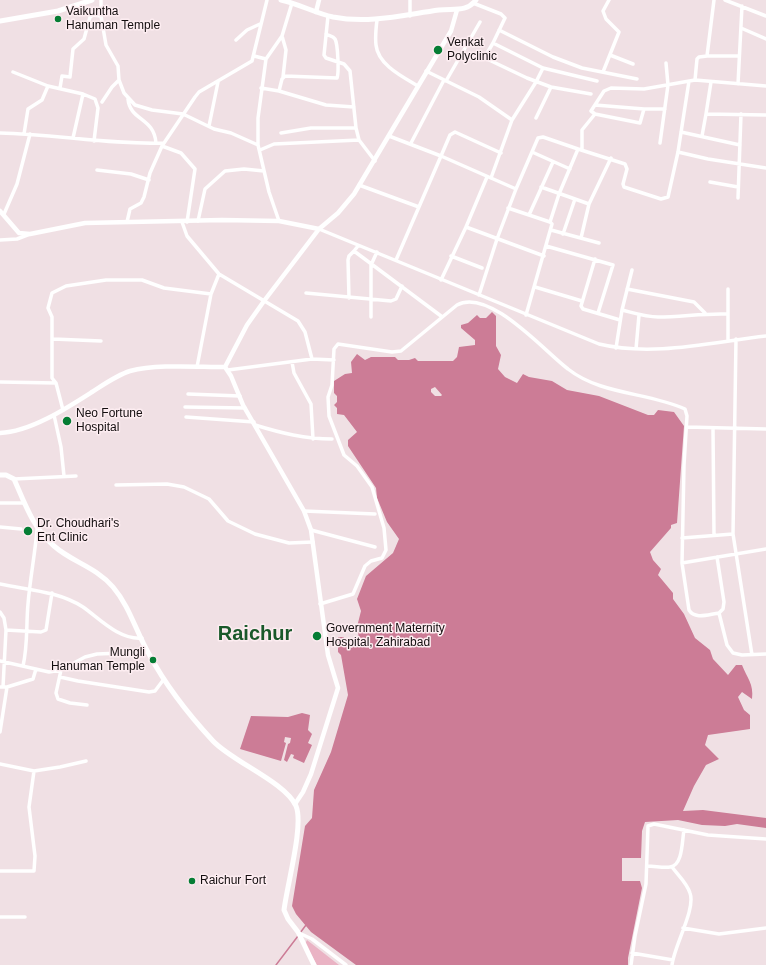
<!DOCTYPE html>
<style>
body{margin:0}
canvas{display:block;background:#f0e0e4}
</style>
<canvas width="766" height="965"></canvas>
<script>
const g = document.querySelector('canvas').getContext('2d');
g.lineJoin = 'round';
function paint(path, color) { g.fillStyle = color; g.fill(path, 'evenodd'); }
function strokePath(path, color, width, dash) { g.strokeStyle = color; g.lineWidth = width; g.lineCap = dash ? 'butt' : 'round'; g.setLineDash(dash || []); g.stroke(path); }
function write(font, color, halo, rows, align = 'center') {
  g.font = font + ' Helvetica,sans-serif'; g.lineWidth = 3; g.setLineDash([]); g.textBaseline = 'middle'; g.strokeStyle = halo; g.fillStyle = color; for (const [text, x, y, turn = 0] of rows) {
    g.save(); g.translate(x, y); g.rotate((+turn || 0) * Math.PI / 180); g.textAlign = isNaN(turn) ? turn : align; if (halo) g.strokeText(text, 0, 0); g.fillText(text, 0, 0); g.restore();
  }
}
paint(new Path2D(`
 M307 940 339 965H317L305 944Z`), '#eab3c4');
paint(new Path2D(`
 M492 312 496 316V346L501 355 498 369 505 377 517 383 523 374 529 377 552 381 567 390 599 396 648 415H654L658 410 674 412 684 426 677 523 671 525V528L650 552 653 560 661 569 658 575 673 593V599L684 614 695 638 710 650 713 659 728 675 736 665H742C747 678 754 684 752 699L742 692 738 697 744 710 750 715V729L708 735 705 745 719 759 706 765 694 786 683 811 703 810 766 818V828L737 824 725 826 702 825 678 820 645 822 642 831 641 858H622V881H640L642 888 628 958V965H356L311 932 296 914 292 906 305 826 312 818 314 790 331 752 348 695 341 655 338 652V637H344V643L352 648 359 638 357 627 361 611 357 599 366 576 393 553 399 539 387 522 377 498 376 488 348 446V440L357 432 344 415 337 414V408L334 405 337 402V396L334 393V381L345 374 352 373 351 362 357 354 365 360 371 357H395L398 360H409L415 358 418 361H453L457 357 459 347 475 345V340L461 328V325L468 323 477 315 480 318H486ZM435 387 442 395 441 396H435L431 392V389Z
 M302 713 310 715 308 730 312 734 308 743 312 745 304 763 293 758 294 755 291 754 287 762 284 760 288 744 290 743 291 738 285 737 284 742 286 743 281 761 240 749 251 716 288 717Z`), '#cc7c96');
strokePath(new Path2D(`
 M300 933 306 925
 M276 965 298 936`), '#cc7c96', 1.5);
strokePath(new Path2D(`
 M101 0V16L106 45 118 66 119 80 124 93 135 105 152 110 183 114 214 129 231 133 258 145
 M714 0 707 56H739
 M725 0 766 16
 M473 3 501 14 505 18 493 43 543 68 597 81
 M328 16 324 55 326 58 344 64 350 71 356 128 359 140 375 161
 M410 16V0
 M377 20C376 28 375 37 376 45 378 65 403 77 418 86
 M741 28 766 39
 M499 30 553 57 582 68 637 79
 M282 36 286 50 283 77
 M236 40 247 30 260 24
 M493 43 486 55 487 59 527 78 551 87 591 94
 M610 55 633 64
 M254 56 266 59
 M426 71 479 97 512 120 491 178
 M13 72 48 86 83 94 95 99 98 108 94 141
 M603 72 619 32 606 19 603 11 609 0
 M695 80 697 59 699 57 707 56
 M446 81 480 22
 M711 82 706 114 766 115
 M738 84 742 6
 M60 88 62 76 70 77 73 49 84 39 90 17 93 15 101 16
 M261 88 279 91 282 79 285 76 337 78C339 73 338 44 335 39 333 36 329 36 326 34
 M279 91 326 105 354 107
 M128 99C130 121 154 117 156 143
 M102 102 112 87 119 80
 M595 105 644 109 640 123 595 114 591 111 604 91 611 88 644 89 695 80 766 86
 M644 109H665
 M536 118 551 87
 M512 120 536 82 543 68
 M209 126 218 82
 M681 132 740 145
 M0 133C55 134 109 145 164 143
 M281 133 311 128H356
 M24 134 28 109 42 100 48 86
 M389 136 441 156 396 260
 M702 136 706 114
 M73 138 83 94
 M411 143 444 80
 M660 143 668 85 666 63
 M162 146 181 153 195 169 187 222
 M260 150 274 144 359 140
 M582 150V130L595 114
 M532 152 570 169
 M678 152 708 159 766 168
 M97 170 131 174 149 180
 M487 177 466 227 544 256
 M710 182 738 187
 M359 185 419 207
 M541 187 575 199 563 234
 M516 189 538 138 543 137 578 149
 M738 198 741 114
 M575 199 589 204
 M508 208 550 222 552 224 526 315
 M4 214 17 184 30 134
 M529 215 553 162
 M198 221 205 189 225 171 244 169 264 171
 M279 221 269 192 258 145V118L266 59 282 36 292 3
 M127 222 130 209 141 203 144 197 150 173 162 146 195 97 199 92 252 61 267 0
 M182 222 187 236 219 274 298 321 305 332 312 359
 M550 222 559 194 578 149 625 164 627 169 623 184 624 187 661 199 668 197 678 152 689 81
 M319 229 599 344C653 357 712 342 766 336
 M551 230 599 243
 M581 238 589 204 611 158
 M0 240 17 239 30 234
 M358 246 354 251 441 316
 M546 246 613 265 598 313
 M451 256 482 268
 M595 259 581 306 583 309 620 320
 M441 280 466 227
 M535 287 582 301
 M627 289 694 302 705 313
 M728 289V340
 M306 293 391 301 396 299 402 286
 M479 295 497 239 516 189 441 156 450 135 455 132 501 153
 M349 298 348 260 349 256 354 251
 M622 310C634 313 646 317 658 317 681 317 704 313 727 314
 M371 317V265L377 252
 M53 339 101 341
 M736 339 733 534 752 655
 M616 348 622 310 632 270
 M636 349 639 315
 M292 362 294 373 311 404 313 439
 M197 367 211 294 219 274
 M228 370 312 359 334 360
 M0 382 56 383
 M188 394 240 396
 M185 407 245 408
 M63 410 56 383 52 378V317L48 308 52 293 66 286 106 280H142L164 288 211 294
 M54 415 61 447 64 476
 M186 417 254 422
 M255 425C281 433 305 439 332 439
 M687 427 766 429
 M713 429 714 535
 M14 479 76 476
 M116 485 167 484 184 487 209 499 228 521 255 534 289 543 313 542
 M0 503H24
 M304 511 375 514
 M0 527 21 529
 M311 530 375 547
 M682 538 733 534
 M717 557 724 602 723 609 719 613
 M682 563 766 549
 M0 584C28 590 58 591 83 607 100 619 119 640 142 638
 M320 604 353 594 365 566 371 561 382 558 386 550 384 528 372 487 357 466 344 455 329 416 328 397 332 385 334 349 338 344 392 352 401 351 457 305C489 287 545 352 568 369 601 395 647 392 685 409L687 416 684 465 682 563 689 610C695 620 709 614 719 613L727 645 733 653 742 655 766 654
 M0 612 4 618 6 630 3 687
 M6 630 41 632 46 630 52 593
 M0 661 49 672 61 670 85 657 97 654 148 652
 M23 666C28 645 26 625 28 604 30 579 35 554 37 530
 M61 670 56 693 58 699 70 703 87 705
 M60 677 78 681 149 692 155 691 164 679
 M0 687H7L33 679 36 669
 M0 732 7 687
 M0 764 34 771 60 767 86 761
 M647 866C655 866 663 868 670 867 683 866 682 840 684 830
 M672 867C678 875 687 883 690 893 696 909 674 946 672 965
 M0 871H34L35 856 29 807 34 771
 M0 917H25
 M683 928 719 934 766 928
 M299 933 312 939 346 965
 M632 953 673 960
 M631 965 635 936 646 884 648 826 654 824 708 835 766 839`), '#fff', 3.5);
strokePath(new Path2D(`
 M316 12 319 0
 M0 211 19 233 30 234 85 223 222 220 279 221 319 229
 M225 367 231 376 243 405 304 511 311 530 328 655 338 688 311 774 303 792 295 804
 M0 433C30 432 67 408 92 392 103 385 117 375 130 371 157 364 196 367 225 367L247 325 264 301 319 229 338 213 354 194 451 31 457 10`), '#fff', 4.5);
strokePath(new Path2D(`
 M281 0C299 4 315 13 333 17 369 24 403 15 439 10 453 8 466 13 476 0
 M0 21 58 11 92 0
 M0 475H6L14 479C25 504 33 528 54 546 72 562 96 567 113 587 130 607 136 632 149 654 166 686 188 714 213 741 233 762 285 782 296 806 304 825 287 885 284 910L288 919 298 932 314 965`), '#fff', 5);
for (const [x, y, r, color] of [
 [58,19,4,"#057d34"],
 [438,50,5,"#057d34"],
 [67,421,5,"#057d34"],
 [28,531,5,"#057d34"],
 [317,636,5,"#057d34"],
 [153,660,4,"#057d34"],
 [192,881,4,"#057d34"]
]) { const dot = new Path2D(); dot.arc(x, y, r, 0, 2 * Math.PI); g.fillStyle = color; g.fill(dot); strokePath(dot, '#fdedf1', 1.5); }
write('12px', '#130e0f', '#fdedf1', [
 ["Vaikuntha",66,12],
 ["Hanuman Temple",66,26],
 ["Venkat",447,43],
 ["Polyclinic",447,57],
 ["Neo Fortune",76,414],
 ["Hospital",76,428],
 ["Dr. Choudhari's",37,524],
 ["Ent Clinic",37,538],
 ["Government Maternity",326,629],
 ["Hospital, Zahirabad",326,643],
 ["Mungli",145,653,"right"],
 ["Hanuman Temple",145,667,"right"],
 ["Raichur Fort",200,881]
], 'left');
write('bold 20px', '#19592a', '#fdedf1', [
 ["Raichur",255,634]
]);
</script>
